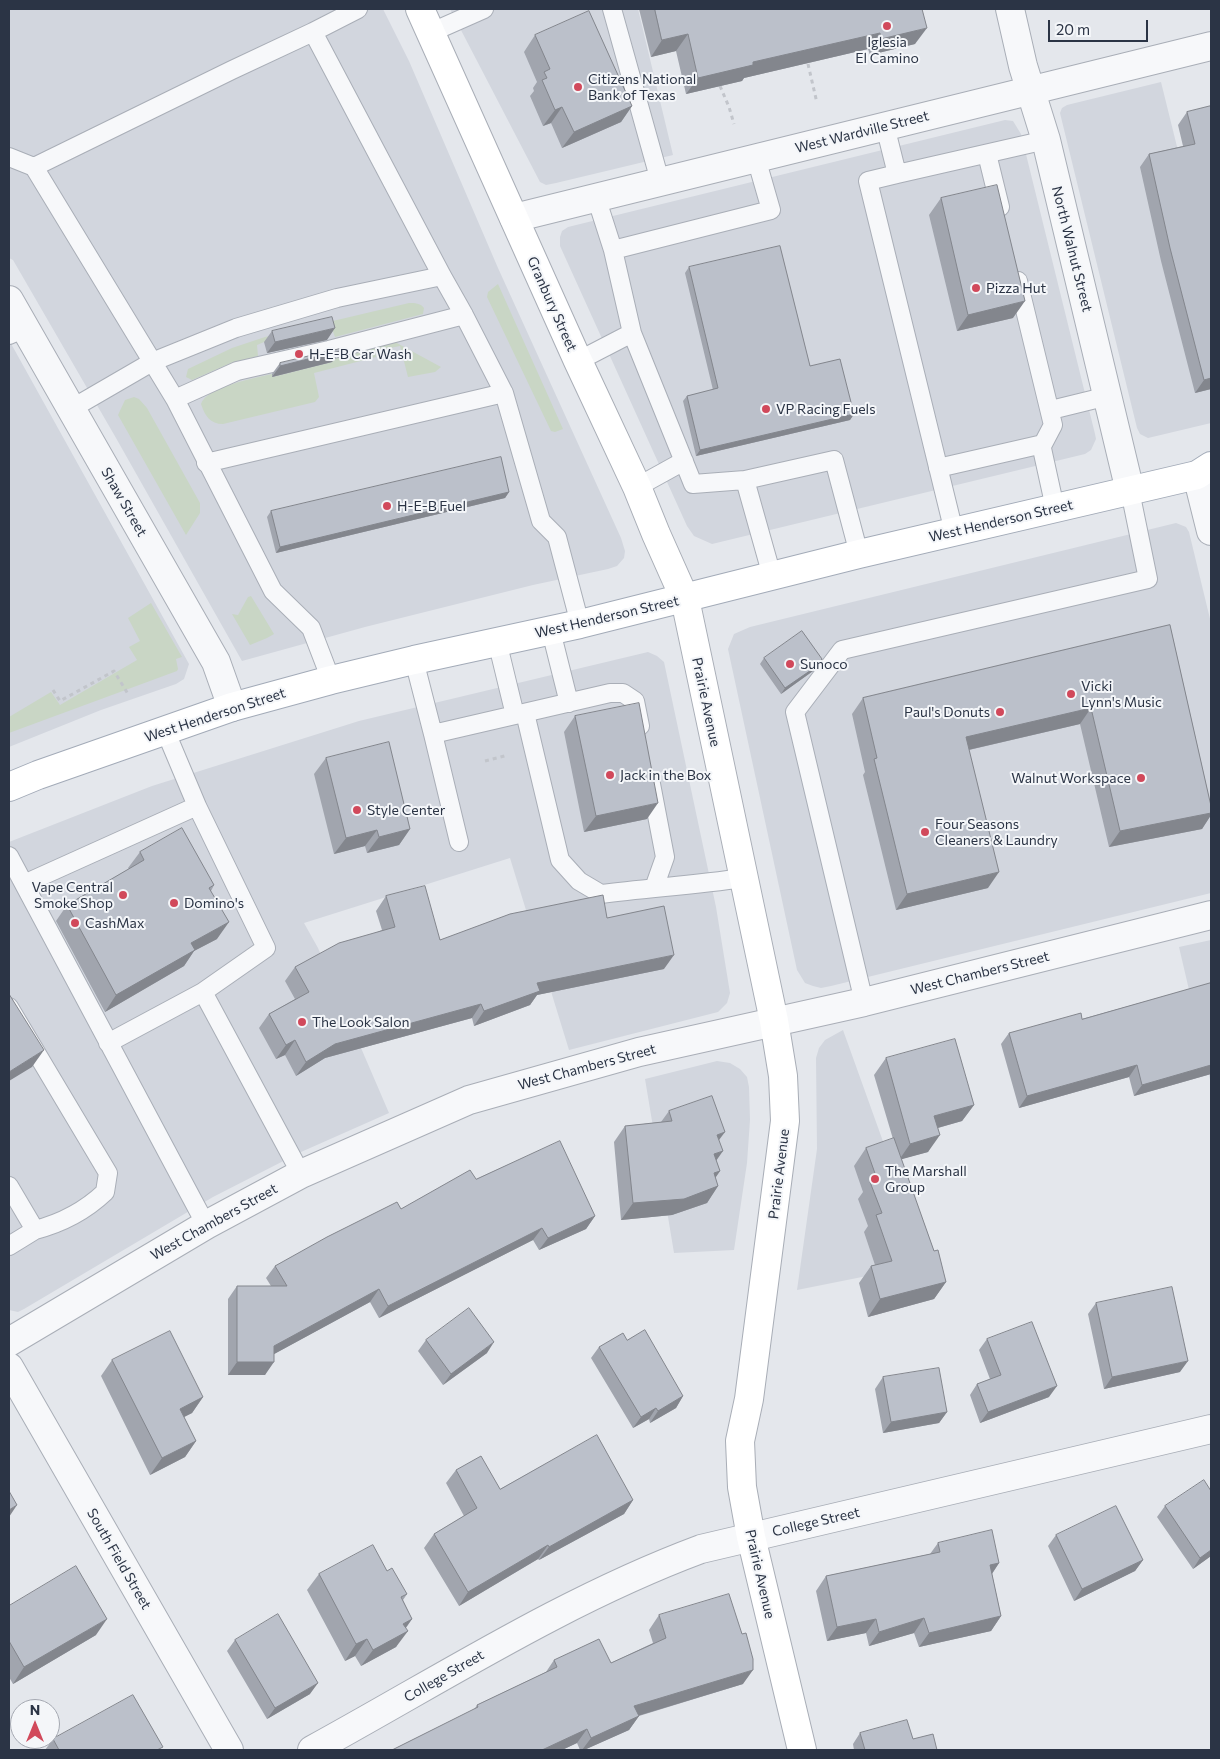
<!DOCTYPE html>
<style>
body{margin:0}
#map{position:relative;width:1220px;height:1759px;overflow:hidden;background:#e4e7ec;font-family:Commissioner,sans-serif}
canvas{display:block}
.frame{position:absolute;inset:0;border:10px solid #2b3445;pointer-events:none}
.north{position:absolute;left:10px;top:1699px;width:50px;height:50px;box-sizing:border-box;background:#f4f6f9;border:1px solid #a4a8b1;border-radius:50%;rotate:0deg;font-size:14px;font-weight:700;line-height:20px;text-align:center;color:#2b3445}
.north::after{content:'';display:block;margin:auto;width:18px;height:22px;background:#d1495b;clip-path:polygon(50% 0,100% 100%,50% 72%,0 100%)}
.scale{position:absolute;left:1048px;top:20px;width:100px;height:22px;box-sizing:border-box;border:2px solid #2b3445;border-top:0;padding-left:6px;font-size:15px;line-height:18px;white-space:nowrap;color:#2b3445;-webkit-text-stroke:4px #f4f6f9;paint-order:stroke}
</style>
<div id="map">
<canvas width="1220" height="1759"></canvas>
<div class="frame"></div>
<div class="north">N</div>
<div class="scale">20 m</div>
</div>
<script>
const g = document.querySelector('canvas').getContext('2d');
g.lineJoin = 'round';
function paint(path, color) { g.fillStyle = color; g.fill(path, 'evenodd'); }
function strokePath(path, color, width, dash) { g.strokeStyle = color; g.lineWidth = width; g.lineCap = dash ? 'butt' : 'round'; g.setLineDash(dash || []); g.stroke(path); }
function write(font, color, halo, rows, align = 'center') {
  g.font = font + ' Commissioner,sans-serif'; g.lineWidth = 4; g.setLineDash([]); g.textBaseline = 'middle'; g.strokeStyle = halo; g.fillStyle = color; for (const [text, x, y, turn = 0] of rows) {
    g.save(); g.translate(x, y); g.rotate((+turn || 0) * Math.PI / 180); g.textAlign = isNaN(turn) ? turn : align; if (halo) g.strokeText(text, 0, 0); g.fillText(text, 0, 0); g.restore();
  }
}
paint(new Path2D(`
 M9 9H383L409 61 498 268 621 538 625 551 624 558 617 566 608 569 533 585 365 627 242 661 116 438 13 260 9 258Z
 M450 9H638L673 155 556 183 546 185 540 182Z
 M1161 82 1206 264 1211 263V423L1148 438 1140 434 1137 428 1060 113 1062 108 1067 105Z
 M1005 120 1013 121 1021 134 1095 434 1096 439 1091 450 1085 454 712 544 694 536 687 526 560 246V237L562 231 568 227Z
 M9 340 189 664 184 679 176 684 101 710 9 747Z
 M1176 523 1186 527 1189 532 1211 623V893L831 986 821 988 813 986 805 983 797 970 728 649 734 634 750 627Z
 M648 652 657 656 664 662 716 907 730 993 727 1003 718 1012 569 1050 510 858 304 923 318 948 389 1113 301 1152 213 1197 24 1309 18 1312 9 1310V842L152 786 359 721Z
 M1211 940V1084L1179 947Z
 M843 1030 927 1264 797 1290 817 1149 816 1058 819 1048 825 1040Z
 M717 1061 730 1063 740 1069 747 1077 749 1087 750 1120 747 1163 734 1250 674 1253 645 1079Z`), '#d2d6de');
paint(new Path2D(`
 M498 284 563 429 555 432 551 431 487 297 488 292Z
 M409 303C415 303 420 303 424 308L423 314 335 337 331 326 264 342 257 345 258 356 231 363 192 380 186 377 188 369 232 348 265 337Z
 M395 342 441 367 435 372 408 377 400 346 375 351 376 357 314 373 319 397 315 402 223 424C210 424 205 416 201 404 206 387 255 378 272 374L273 377 332 362 331 358Z
 M134 397 139 399 147 408 200 503V513L186 535 118 415 125 400Z
 M251 596 274 634 267 638 250 645 232 614 238 615 248 597Z
 M151 603 182 657 176 659 178 669 177 671 9 733V717L51 692 60 705 137 660 129 647 140 641 128 618Z`), '#c9d6c5');
const lane = new Path2D(`
 M612 9 660 181
 M313 32 442 276 464 315 504 393 541 521 557 537 580 624
 M432 32 484 9
 M885 126 897 174 1046 140
 M987 154 1000 207
 M9 157 34 167 232 70 313 32 358 9
 M34 167 175 399 273 591 311 628 331 680
 M897 174 868 181 954 532
 M596 197 613 250 771 210 756 158
 M632 333 693 484 745 480
 M9 335 25 328
 M578 361 632 333 613 250
 M175 399 237 371 329 350 464 315
 M71 409 152 362 236 328 337 298 442 276
 M1051 410 1108 396
 M1041 444 1055 508
 M206 463 504 393
 M938 468 1043 444 1053 425 1018 281
 M637 487 684 461
 M772 576 745 480 834 460 859 554
 M551 631 569 703
 M497 641 515 715
 M414 660 433 734
 M525 713 560 860 579 881 601 894C648 888 696 885 743 878
 M651 784 665 857 654 888
 M197 806 266 948 203 992 301 1174
 M459 842 433 734 610 693H623L635 701 640 726
 M9 856 206 1225
 M24 884 197 806 165 730
 M864 1002 795 712 842 650 1148 579 1130 491
 M9 1007 108 1173 105 1192C85 1211 62 1223 35 1230
 M108 1043 203 992
 M9 1186 35 1230 9 1246`);
const street = new Path2D(`
 M1010 9 1023 66 1046 140 1130 491
 M514 218 1211 46
 M9 300 216 662 232 707
 M1197 475 1211 531
 M9 1342 206 1225 301 1174 469 1100 639 1052 864 1002 1211 915
 M9 1367 229 1750
 M312 1750C440 1680 564 1600 701 1549L1211 1429`);
const secondary = new Path2D(`
 M420 9 578 361 637 487 656 534 685 599 774 1021 783 1076 785 1121 749 1399 740 1441 742 1487 751 1537 802 1750`);
const primary = new Path2D(`
 M9 787 38 775 232 707 331 680 414 660 580 624 859 554 1197 475 1211 466`);
strokePath(lane, '#a9aeb7', 20);
strokePath(street, '#a9aeb7', 30);
strokePath(secondary, '#a9aeb7', 30);
strokePath(primary, '#a3abb8', 30);
strokePath(new Path2D(`
 M808 64 817 103
 M720 86 729 107 734 124
 M53 690 60 701 114 671 128 694
 M485 761 508 755`), '#c2c5cb', 3, [4, 4]);
strokePath(lane, '#f7f8fa', 18);
strokePath(street, '#f7f8fa', 28);
strokePath(secondary, '#fff', 28);
strokePath(primary, '#fff', 28);
paint(new Path2D(`
 M639 9H922L915 44 870 55 868 49 744 78 742 81 686 94 676 51 651 57Z
 M535 35 632 106 621 122 562 148 551 123 543 126 530 96 534 91 533 88 537 82 524 52Z
 M1211 106V389L1195 393 1161 261 1140 167 1149 154 1183 146 1178 125 1187 112Z
 M941 198 1013 318 957 331 929 215Z
 M689 267 810 366 854 414 850 420 696 456 683 401 687 396 713 390 685 273Z
 M272 331 327 340 267 353 264 342Z
 M340 351 332 362 272 377V374L280 363Z
 M509 492 505 498 276 553 267 517 271 511Z
 M1170 625 1211 806V815L1202 829 1109 847 1080 724 969 750 988 888 896 910 863 775 865 772 852 714 863 698Z
 M764 658 813 671 781 694 760 664Z
 M575 716 647 819 584 832 564 732Z
 M326 758 410 829 399 845 367 853 365 846 334 854 314 774Z
 M140 852 214 885 211 891 217 939 194 951 184 966 105 1012 56 921 67 905 129 869 128 868Z
 M386 896 440 940 607 918 664 969 537 995 530 1005 474 1026 472 1018 325 1058 296 1076 285 1055 276 1059 259 1028 269 1014 295 999 285 981 295 967 382 930 376 911Z
 M1211 983V1074L1134 1096 1129 1077 1019 1108 1001 1044 1009 1033 1082 1019Z
 M886 1058 974 1105 962 1121 938 1128 928 1152 901 1159 934 1251 946 1282 934 1299 868 1317 859 1283 871 1266 875 1265 864 1232 868 1226 858 1199 863 1192 854 1166 866 1148 893 1139 874 1075Z
 M669 1111 719 1140 716 1160 720 1171 715 1178 718 1186 707 1203 672 1215 621 1220 614 1142 625 1126 661 1122Z
 M476 1179 595 1216 586 1229 539 1250 533 1240 379 1318 370 1302 274 1354 265 1375H228V1299L237 1286H271L266 1278 275 1266 401 1209Z
 M1096 1303 1180 1372 1104 1389 1088 1314Z
 M987 1339 1049 1397 980 1423 970 1395 977 1384 990 1379 979 1350Z
 M426 1340 487 1353 443 1385 418 1351Z
 M627 1340 683 1396 676 1408 650 1423 649 1419 633 1428 591 1358 599 1347Z
 M112 1360 203 1397 192 1413 184 1417 196 1441 185 1457 150 1475 101 1376Z
 M883 1377 947 1412 939 1423 883 1433 875 1389Z
 M456 1470 500 1489 633 1500 624 1514 539 1560 538 1559 459 1606 424 1548 434 1534 464 1516 446 1483Z
 M1211 1491V1556L1193 1569 1157 1517 1165 1506Z
 M1056 1535 1143 1560 1135 1571 1074 1601 1048 1546Z
 M938 1543 999 1563 992 1574 1001 1616 991 1631 919 1647 914 1633 869 1646 866 1633 827 1641 816 1591 826 1576 930 1554Z
 M387 1571 407 1594 403 1600 412 1619 406 1628 396 1647 361 1666 355 1656 345 1661 307 1590 319 1574Z
 M9 1606 96 1635 13 1684 9 1677Z
 M659 1615 743 1684 639 1716 629 1730 584 1750H580L577 1743 562 1750H392L474 1710 477 1705 546 1672 554 1660 611 1663 653 1643 649 1630Z
 M235 1640 310 1694 267 1719 227 1651Z
 M860 1733 913 1739 937 1750H854L853 1744Z
 M53 1739 161 1750H45Z`), '#a1a5ae');
paint(new Path2D(`
 M927 28 915 44 870 55 881 39Z
 M880 33 868 49 744 78 742 81 686 94 698 78 753 62Z
 M688 34 676 51 651 57 662 40Z
 M632 106 621 122 562 148 574 132Z
 M562 107 551 123 543 126 555 110Z
 M1025 301 1013 318 957 331 968 315Z
 M335 328 327 340 267 353 275 342Z
 M340 351 332 362 272 377 280 366Z
 M1211 378V389L1195 393 1204 380Z
 M854 414 850 420 696 456 700 450Z
 M509 492 505 498 276 553 280 547Z
 M822 659 813 671 781 694 785 688Z
 M1091 708 1080 724 955 753 966 737Z
 M658 803 647 819 584 832 596 816Z
 M1211 813V815L1202 829 1109 847 1120 831Z
 M410 829 399 845 367 853 379 837Z
 M377 830 365 846 334 854 346 838Z
 M999 872 988 888 896 910 907 894Z
 M229 922 217 939 194 951 184 966 105 1012 116 995 191 943Z
 M674 955 664 969 537 995 530 1005 474 1026 484 1011 537 983Z
 M481 1004 472 1018 325 1058 296 1076 306 1062 335 1044Z
 M295 1040 285 1055 276 1059 286 1045Z
 M44 1050 32 1067 9 1081V1072Z
 M1137 1065 1129 1077 1019 1108 1027 1096Z
 M1211 1065V1074L1134 1096 1142 1085Z
 M974 1105 962 1121 923 1132 934 1116Z
 M725 1132 713 1148 717 1135Z
 M940 1135 928 1152 899 1160 910 1144Z
 M723 1151 711 1168 714 1154Z
 M720 1171 709 1187 714 1173Z
 M718 1186 707 1203 672 1215 621 1220 633 1203Z
 M595 1216 586 1229 539 1250 548 1238Z
 M542 1228 533 1240 379 1318 388 1306Z
 M946 1282 934 1299 868 1317 880 1299Z
 M379 1289 370 1302 265 1359 274 1346Z
 M494 1342 487 1353 443 1385 451 1374Z
 M1188 1361 1180 1372 1104 1389 1112 1377Z
 M237 1362H274L265 1375H228Z
 M1057 1386 1049 1397 980 1423 988 1412Z
 M683 1396 676 1408 650 1423 658 1411Z
 M203 1397 192 1413 168 1425 180 1409Z
 M656 1408 649 1419 633 1428 641 1417Z
 M947 1412 939 1423 883 1433 891 1422Z
 M196 1441 185 1457 150 1475 162 1458Z
 M633 1500 624 1514 539 1560 549 1547Z
 M17 1505 9 1517V1510Z
 M548 1545 538 1559 459 1606 468 1592Z
 M1211 1550V1556L1193 1569 1200 1558Z
 M1143 1560 1135 1571 1074 1601 1082 1589Z
 M999 1563 989 1578 990 1565Z
 M1001 1616 991 1631 919 1647 929 1633Z
 M924 1618 914 1633 869 1646 879 1632Z
 M107 1619 96 1635 13 1684 24 1667Z
 M412 1619 401 1634 408 1631 396 1647 361 1666 373 1650 403 1624Z
 M876 1619 866 1633 827 1641 837 1627Z
 M367 1639 355 1656 345 1661 356 1644Z
 M753 1670 743 1684 624 1720 634 1706Z
 M318 1683 310 1694 267 1719 275 1708Z
 M639 1716 629 1730 584 1750H582L591 1738Z
 M587 1729 577 1743 562 1750H542Z`), '#83868d');
const building = new Path2D(`
 M655 9H922L927 28 881 39 880 33 753 62V65L698 78 688 34 662 40Z
 M589 11 632 106 574 132 562 107 555 110 542 80 547 78 544 72 550 69 535 35Z
 M1211 106V378L1204 380 1170 248 1149 154 1195 144 1187 112Z
 M997 185 1025 301 968 315 941 198Z
 M780 246 810 366 840 359 854 414 700 450 687 396 718 388 689 267Z
 M332 317 335 328 275 342 272 331Z
 M340 349V351L280 366V363Z
 M501 457 509 492 280 547 271 511Z
 M1170 625 1211 806V813L1120 831 1091 708 966 737 999 872 907 894 874 759 877 758 863 698Z
 M802 631 822 659 817 666 785 688 764 658Z
 M639 703 658 803 596 816 575 716Z
 M389 742 410 829 379 837 377 830 346 838 326 758Z
 M182 828 214 885 209 888 229 922 191 943 195 950 116 995 67 905 144 860 140 852Z
 M425 886 440 940 510 914 603 895 607 918 664 906 674 955 537 983 540 991 484 1011 481 1004 335 1044 306 1062 295 1040 286 1045 269 1014 309 992 295 967 339 943 395 927 386 896Z
 M1211 983V1065L1142 1085 1137 1065 1027 1096 1009 1033 1081 1013 1082 1019Z
 M9 994 44 1050 9 1072Z
 M955 1039 974 1105 934 1116 940 1135 910 1144 886 1058Z
 M712 1096 725 1132 717 1135 723 1151 714 1154 720 1171 714 1173 718 1186 684 1199 633 1203 625 1126 672 1121 669 1111Z
 M894 1138 934 1251 938 1250 946 1282 880 1299 871 1266 892 1261 876 1215 882 1213 870 1182 877 1179 866 1148Z
 M560 1141 595 1216 548 1238 542 1228 388 1306 379 1289 274 1346V1362H237V1286H287L275 1266 327 1237 397 1202 401 1209 470 1170 476 1179Z
 M1172 1287 1188 1361 1112 1377 1096 1303Z
 M469 1308 494 1342 451 1374 426 1340Z
 M1032 1322 1057 1386 988 1412 977 1384 1001 1375 987 1339Z
 M645 1330 683 1396 658 1411 656 1408 641 1417 599 1347 623 1333 627 1340Z
 M170 1331 203 1397 180 1409 196 1441 162 1458 112 1360Z
 M939 1368 947 1412 891 1422 883 1377Z
 M597 1435 633 1500 549 1547 548 1545 468 1592 434 1534 477 1508 456 1470 481 1456 500 1489Z
 M1204 1480 1211 1491V1550L1200 1558 1165 1506Z
 M9 1491 17 1505 9 1510Z
 M1116 1506 1143 1560 1082 1589 1056 1535Z
 M992 1530 999 1563 990 1565 1001 1616 929 1633 924 1618 879 1632 876 1619 837 1627 826 1576 940 1552 938 1543Z
 M373 1545 387 1571 392 1568 407 1594 401 1597 412 1619 403 1624 408 1631 373 1650 367 1639 356 1644 319 1574Z
 M76 1566 107 1619 24 1667 9 1641V1606Z
 M729 1594 742 1634 746 1633 753 1659V1670L634 1706 639 1716 591 1738 587 1729 542 1750H392L478 1707 477 1705 557 1667 554 1660 599 1639 611 1663 666 1638 659 1615Z
 M278 1614 318 1683 275 1708 235 1640Z
 M133 1695 163 1747 157 1750H59L53 1739Z
 M907 1720 913 1739 933 1734 937 1750H865L860 1733Z`);
paint(building, '#bbc0ca');
strokePath(building, '#83868d', 1);
for (const [x, y, r, color] of [
 [887,26,5,"#d1495b"],
 [578,87,5,"#d1495b"],
 [976,288,5,"#d1495b"],
 [299,354,5,"#d1495b"],
 [766,409,5,"#d1495b"],
 [387,506,5,"#d1495b"],
 [790,664,5,"#d1495b"],
 [1071,694,5,"#d1495b"],
 [1000,712,5,"#d1495b"],
 [610,775,5,"#d1495b"],
 [1141,778,5,"#d1495b"],
 [357,810,5,"#d1495b"],
 [925,832,5,"#d1495b"],
 [123,895,5,"#d1495b"],
 [174,903,5,"#d1495b"],
 [75,923,5,"#d1495b"],
 [302,1022,5,"#d1495b"],
 [875,1179,5,"#d1495b"]
]) { const dot = new Path2D(); dot.arc(x, y, r, 0, 2 * Math.PI); g.fillStyle = color; g.fill(dot); strokePath(dot, '#f4f6f9', 2); }
write('14px', '#2b3445', '#f4f6f9', [
 ["Iglesia",887,42,"center"],
 ["El Camino",887,58,"center"],
 ["Citizens National",588,79],
 ["Bank of Texas",588,95],
 ["Pizza Hut",986,288],
 ["H-E-B Car Wash",309,354],
 ["VP Racing Fuels",776,409],
 ["H-E-B Fuel",397,506],
 ["Sunoco",800,664],
 ["Vicki",1081,686],
 ["Lynn's Music",1081,702],
 ["Paul's Donuts",990,712,"right"],
 ["Jack in the Box",620,775],
 ["Walnut Workspace",1131,778,"right"],
 ["Style Center",367,810],
 ["Four Seasons",935,824],
 ["Cleaners & Laundry",935,840],
 ["Vape Central",113,887,"right"],
 ["Smoke Shop",113,903,"right"],
 ["Domino's",184,903],
 ["CashMax",85,923],
 ["The Look Salon",312,1022],
 ["The Marshall",885,1171],
 ["Group",885,1187]
], 'left');
write('14px', '#2b3445', '#f4f6f9', [
 ["West Wardville Street",862,132,-14],
 ["North Walnut Street",1072,249,76],
 ["Granbury Street",552,304,66],
 ["Shaw Street",124,502,60],
 ["West Henderson Street",1001,521,-13],
 ["West Henderson Street",607,617,-13],
 ["Prairie Avenue",706,702,78],
 ["West Henderson Street",215,715,-18],
 ["West Chambers Street",980,973,-14],
 ["West Chambers Street",587,1067,-15],
 ["Prairie Avenue",779,1174,-83],
 ["West Chambers Street",214,1222,-29],
 ["College Street",816,1522,-13],
 ["South Field Street",119,1559,60],
 ["Prairie Avenue",760,1574,77],
 ["College Street",444,1676,-30]
]);
</script>
